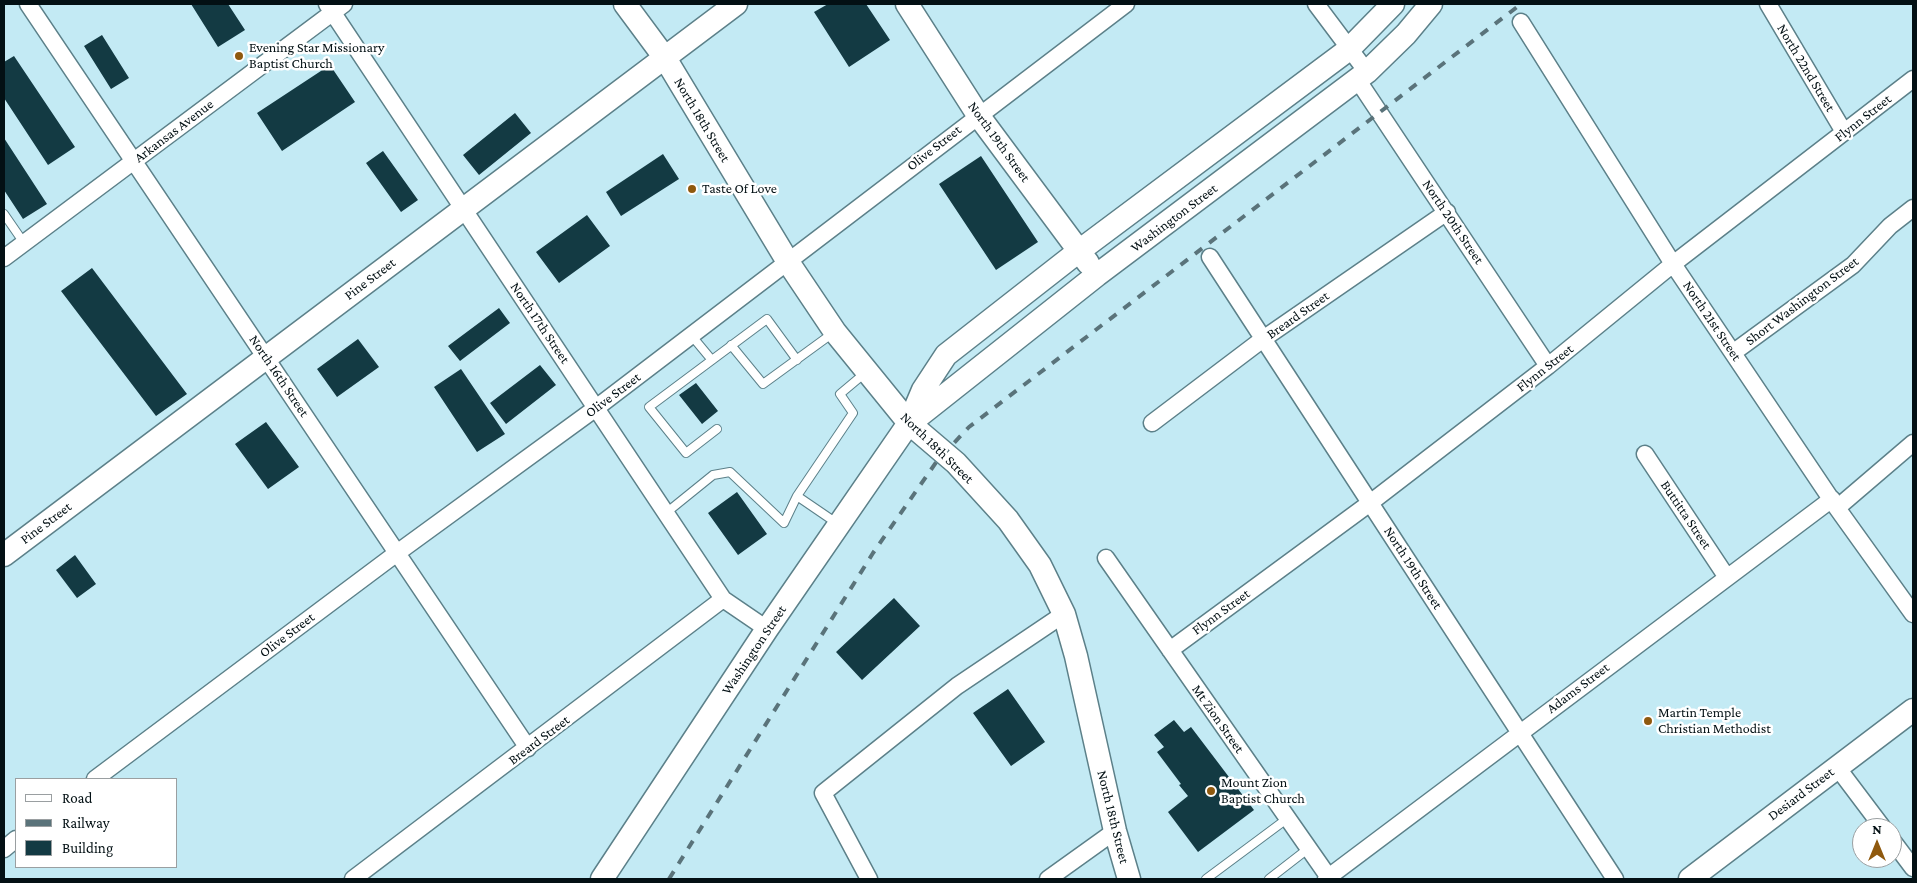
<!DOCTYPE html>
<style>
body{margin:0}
#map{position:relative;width:1917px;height:883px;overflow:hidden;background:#c3eaf4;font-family:"Crimson Pro",serif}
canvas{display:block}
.frame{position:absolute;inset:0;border:5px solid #031014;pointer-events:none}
.legend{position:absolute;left:15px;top:778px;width:162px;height:90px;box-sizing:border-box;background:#fff;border:1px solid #9a9fa1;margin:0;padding:6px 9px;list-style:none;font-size:15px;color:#031014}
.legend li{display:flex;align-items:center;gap:10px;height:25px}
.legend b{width:25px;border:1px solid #9a9fa1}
.north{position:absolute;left:1852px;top:818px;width:50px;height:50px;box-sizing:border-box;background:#fff;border:1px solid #9a9fa1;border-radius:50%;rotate:0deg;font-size:14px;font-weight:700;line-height:20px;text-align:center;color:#031014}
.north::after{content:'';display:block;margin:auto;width:18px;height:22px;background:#8f590e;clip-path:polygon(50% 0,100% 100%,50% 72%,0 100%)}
</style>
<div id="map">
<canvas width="1917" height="883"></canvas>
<div class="frame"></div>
<ul class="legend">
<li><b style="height:6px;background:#fff"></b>Road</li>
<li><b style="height:6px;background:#5a737a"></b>Railway</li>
<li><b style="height:14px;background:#133a43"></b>Building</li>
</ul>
<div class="north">N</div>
</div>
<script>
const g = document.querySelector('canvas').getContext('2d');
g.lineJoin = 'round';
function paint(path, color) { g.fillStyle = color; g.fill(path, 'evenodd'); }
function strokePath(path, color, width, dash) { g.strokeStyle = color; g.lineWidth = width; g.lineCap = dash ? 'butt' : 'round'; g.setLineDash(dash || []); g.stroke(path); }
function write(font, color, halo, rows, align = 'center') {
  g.font = font + ' "Crimson Pro",serif'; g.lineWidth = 5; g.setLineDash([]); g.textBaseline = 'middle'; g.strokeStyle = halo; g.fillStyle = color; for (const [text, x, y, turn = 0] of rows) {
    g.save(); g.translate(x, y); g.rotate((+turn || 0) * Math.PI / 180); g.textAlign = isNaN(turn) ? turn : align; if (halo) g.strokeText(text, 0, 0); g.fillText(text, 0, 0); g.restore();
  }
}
paint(new Path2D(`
 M191 4H228L245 30 218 47Z
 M828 4H866L890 40 849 67 814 12Z
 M102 35 129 78 111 89 84 46Z
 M14 56 75 147 48 165 4 98V62Z
 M330 65 355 102 282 151 257 113Z
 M515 113 531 133 479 175 463 155Z
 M4 138 47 204 23 219 4 190Z
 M383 151 418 200 401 212 366 163Z
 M663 154 679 179 621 216 606 192Z
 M981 156 1038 242 996 270 939 184Z
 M587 215 610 246 559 283 536 252Z
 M92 268 187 394 156 416 61 291Z
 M499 308 510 323 460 361 448 346Z
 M358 339 379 367 337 397 317 369Z
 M540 365 556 385 506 424 490 403Z
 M461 369 505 434 477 452 434 387Z
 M696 383 718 411 702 424 679 395Z
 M266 422 299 467 268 489 235 444Z
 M737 492 767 534 738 555 708 513Z
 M75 555 96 584 77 598 56 570Z
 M894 598 920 626 862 680 836 652Z
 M1008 689 1045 742 1011 766 973 713Z
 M1174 720 1184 732 1191 727 1254 810 1198 852 1168 812 1188 796 1179 785 1181 784 1157 752 1164 747 1154 735Z`), '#133a43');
const lane = new Path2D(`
 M4 214 24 243
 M691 335 711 359
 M731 345 763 384 833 333
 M717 429 686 453 649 407 767 319 797 360
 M666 513 713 475 730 472 784 523 797 496
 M838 524 797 496 853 413 840 394 865 373
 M1206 879 1288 818
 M1269 879 1309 848`);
const street = new Path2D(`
 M28 4 528 748
 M327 4 723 599 767 629
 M1316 4 1367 72
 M1768 4 1844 132
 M1521 22 1673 264 1837 508 1913 614
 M1357 79 1548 366
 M1210 257 1615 879
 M4 258 344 4
 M1734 352 1853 265 1890 226 1913 208
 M1152 423 1263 339 1447 212
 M1645 454 1726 576
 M1837 508 1913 443
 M1106 558 1330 879
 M1170 650 1370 503 1548 366 1673 264 1913 79
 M1837 767 1883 828
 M95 779 397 553 596 408 1126 4
 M1892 840 1913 868
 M4 849 16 839
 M353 879 723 599
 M869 879 823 793 957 686 1064 614
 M1048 879 1115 831
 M1326 879 1832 499`);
const secondary = new Path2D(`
 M625 4 665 58 788 262 835 332 909 423 956 463 1008 520 1040 565 1064 614 1076 656 1115 831 1129 879
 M907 4 978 115 1088 263
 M910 423 1097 275 1367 72 1406 34 1431 4
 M4 555 736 4
 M602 879 767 629 909 423 923 390 946 355 1079 251 1348 50 1393 4
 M1690 879 1913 710`);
strokePath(lane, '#5c8089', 10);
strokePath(street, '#5c8089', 19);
strokePath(secondary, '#5c8089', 25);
strokePath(lane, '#fff', 8);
strokePath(street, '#fff', 16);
strokePath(secondary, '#fff', 22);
strokePath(new Path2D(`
 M669 879 873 553 937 461 969 427 1521 4`), '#5a737a', 4, [9, 9]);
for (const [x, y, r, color] of [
 [239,56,5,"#8f590e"],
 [692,189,5,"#8f590e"],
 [1648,721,5,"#8f590e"],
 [1211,791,5,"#8f590e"]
]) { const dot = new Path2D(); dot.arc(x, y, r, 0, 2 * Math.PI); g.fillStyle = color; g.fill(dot); strokePath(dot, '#fff', 2); }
write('14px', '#031014', '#fff', [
 ["Evening Star Missionary",249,48],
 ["Baptist Church",249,64],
 ["Taste Of Love",702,189],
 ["Martin Temple",1658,713],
 ["Christian Methodist",1658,729],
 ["Mount Zion",1221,783],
 ["Baptist Church",1221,799]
], 'left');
write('14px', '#031014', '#fff', [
 ["North 22nd Street",1806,68,59],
 ["Flynn Street",1863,118,-38],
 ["North 18th Street",702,120,59],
 ["Arkansas Avenue",174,131,-37],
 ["North 19th Street",999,142,54],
 ["Olive Street",934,148,-38],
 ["Washington Street",1174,218,-37],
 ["North 20th Street",1453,222,56],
 ["Pine Street",370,279,-37],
 ["Short Washington Street",1802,301,-37],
 ["Breard Street",1298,315,-35],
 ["North 21st Street",1712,321,56],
 ["North 17th Street",540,323,56],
 ["Flynn Street",1545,368,-38],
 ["North 16th Street",279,376,56],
 ["Olive Street",613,395,-37],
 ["North 18th Street",937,448,44],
 ["Buttitta Street",1686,515,56],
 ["Pine Street",46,523,-37],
 ["North 19th Street",1413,568,57],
 ["Flynn Street",1221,612,-36],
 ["Olive Street",287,635,-37],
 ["Washington Street",754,650,-56],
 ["Adams Street",1578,688,-37],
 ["Mt Zion Street",1218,719,55],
 ["Breard Street",539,740,-37],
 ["Desiard Street",1801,794,-37],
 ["North 18th Street",1113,817,76]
]);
</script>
